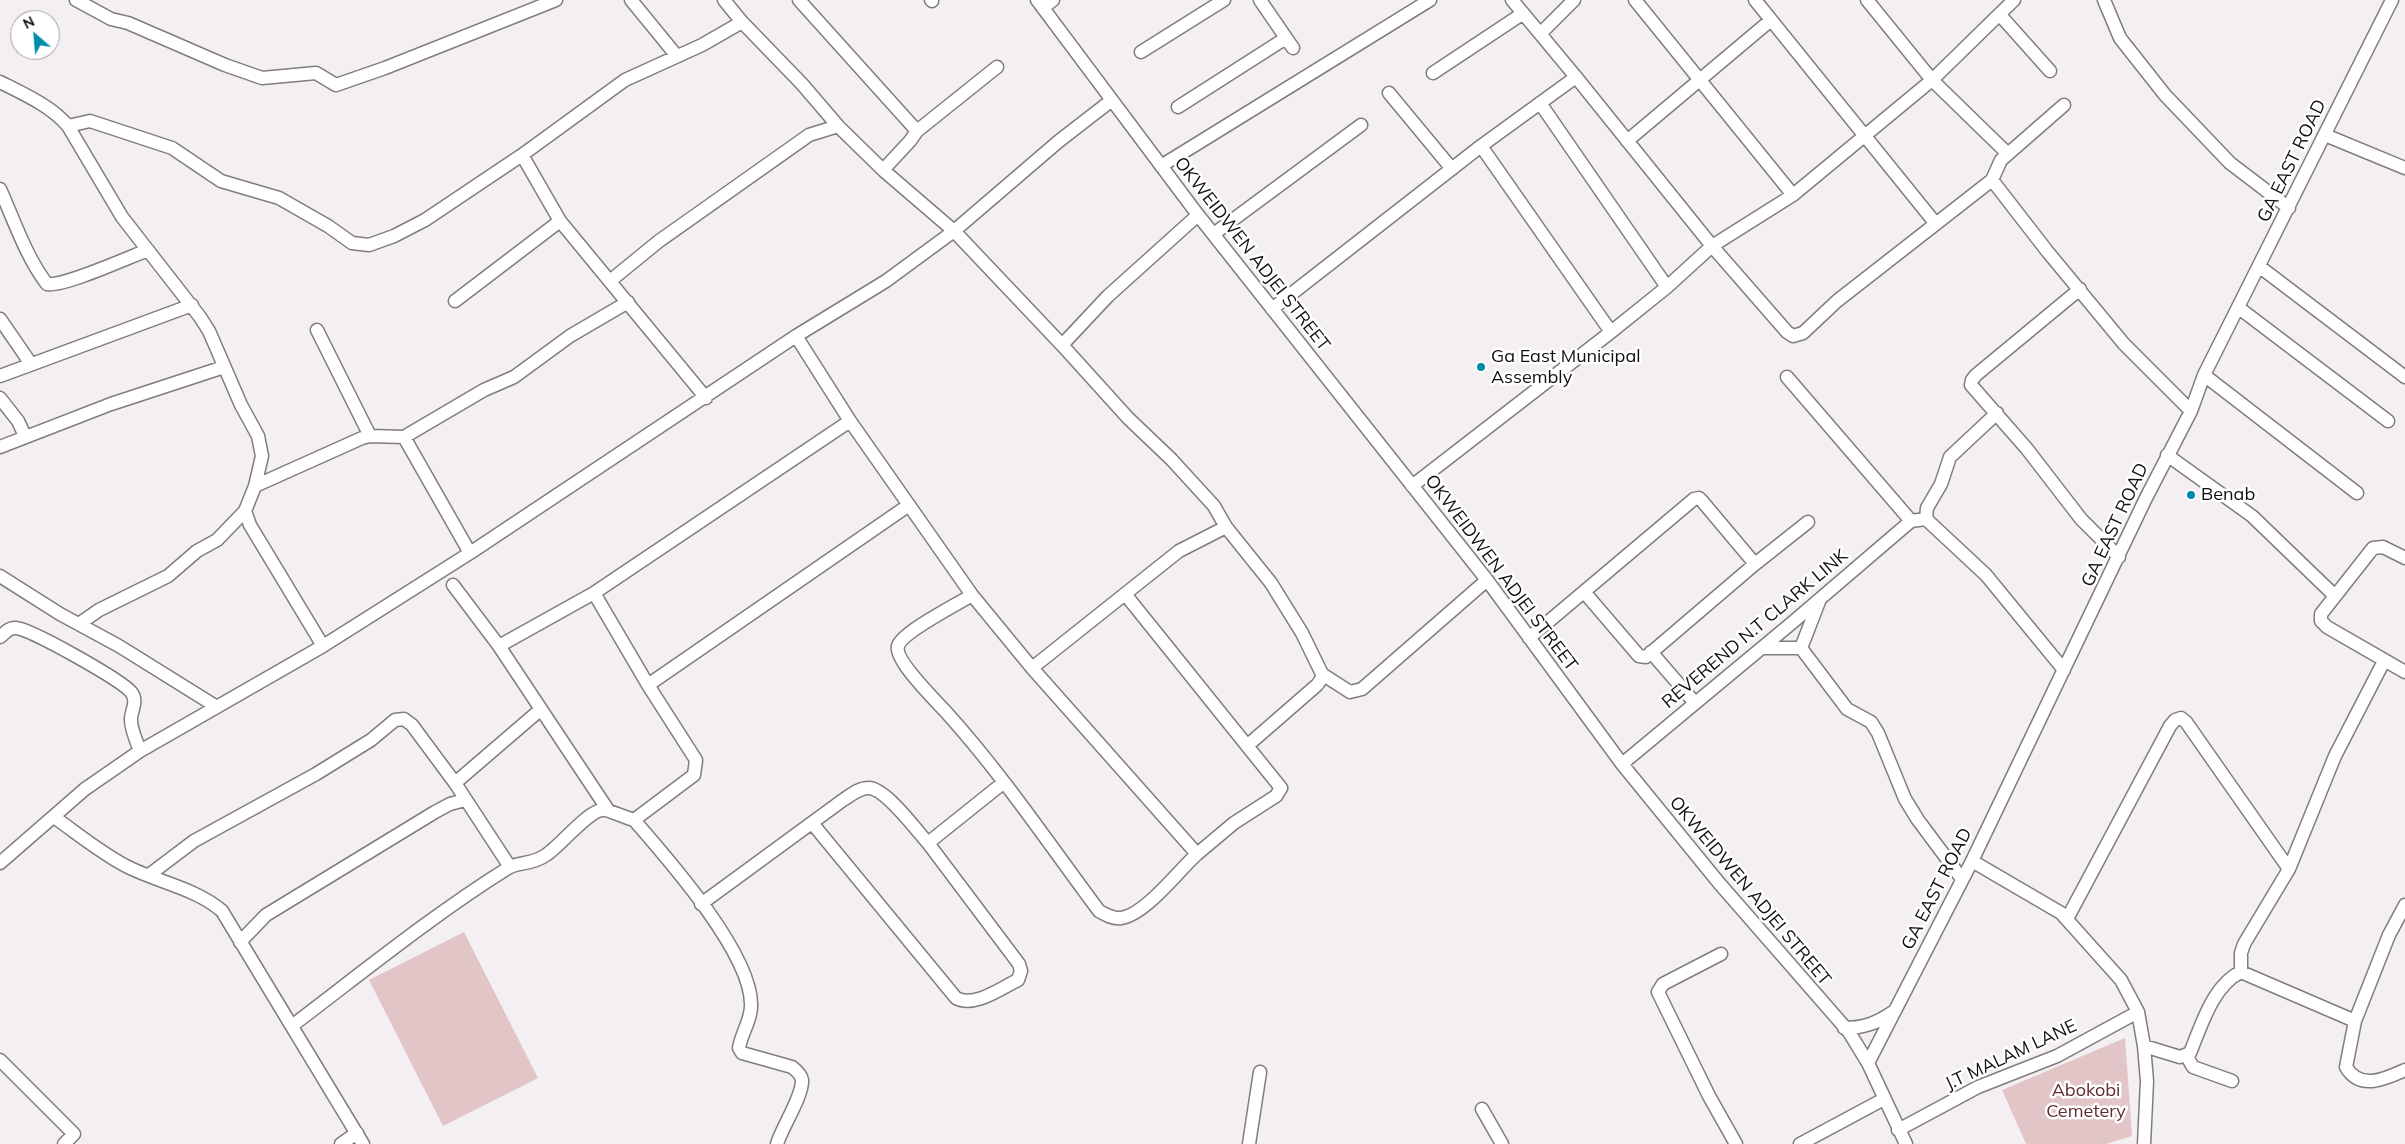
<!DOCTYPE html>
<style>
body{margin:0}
#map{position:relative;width:2405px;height:1144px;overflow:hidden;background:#f4eff3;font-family:Mulish,sans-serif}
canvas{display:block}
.north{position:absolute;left:10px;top:10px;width:50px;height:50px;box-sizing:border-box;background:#fff;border:1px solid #a09fa0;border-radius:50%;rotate:333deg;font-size:14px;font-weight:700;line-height:20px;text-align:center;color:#110f11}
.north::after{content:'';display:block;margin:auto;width:18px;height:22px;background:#028cab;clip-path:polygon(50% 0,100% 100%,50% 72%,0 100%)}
</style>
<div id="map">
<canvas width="2405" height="1144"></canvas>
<div class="north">N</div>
</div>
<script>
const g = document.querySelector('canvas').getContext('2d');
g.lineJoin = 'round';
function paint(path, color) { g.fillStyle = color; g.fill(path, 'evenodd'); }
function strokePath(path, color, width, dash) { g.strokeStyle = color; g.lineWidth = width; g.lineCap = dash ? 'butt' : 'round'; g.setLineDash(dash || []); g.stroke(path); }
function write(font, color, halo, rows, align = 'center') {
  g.font = font + ' Mulish,sans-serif'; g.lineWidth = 5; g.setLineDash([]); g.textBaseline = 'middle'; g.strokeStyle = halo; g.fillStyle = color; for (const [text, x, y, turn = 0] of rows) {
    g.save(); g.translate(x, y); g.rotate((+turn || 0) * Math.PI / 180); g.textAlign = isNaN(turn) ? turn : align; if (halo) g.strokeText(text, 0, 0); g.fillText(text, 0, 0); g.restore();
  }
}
paint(new Path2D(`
 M464 932 538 1078 443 1126 369 980Z
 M2125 1038 2132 1136 2106 1144H2026L2002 1090Z`), '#e2c5c7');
const minor = new Path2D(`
 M76 0 111 19 128 23 225 65 262 78 316 73 336 85 385 68 556 0
 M631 0 676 55
 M724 0 742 22
 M799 0 917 131 910 141 883 170
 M931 0 932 1
 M1037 0 1198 215 1487 580 1622 764 1719 883 1849 1032 1868 1063
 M1260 0 1293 48
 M1512 0 1576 77
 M1635 0 1793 195
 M1755 0 1936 224
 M1867 0 1932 80 2008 154
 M2104 0 2120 38 2165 95 2230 163 2289 208
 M1043 8 1053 0
 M2000 15 2050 71
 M1541 33 1574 0
 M1141 52 1224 0
 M1433 73 1522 14
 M0 82C24 94 51 106 68 126L122 217 200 317 209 331 241 405 258 436 262 456 255 486 245 511 250 525 323 646
 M1389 93 1452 169
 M1540 103 1667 287
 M2064 105 2001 160 1992 180 2047 251 2124 344 2191 411
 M1178 107 1286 38
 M68 126 90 121 172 148 221 181 279 198 328 226 352 243 369 245 394 236 425 220 522 155
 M917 131 997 67
 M2325 135 2405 168
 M1627 141 1771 20
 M1481 146 1611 332
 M1161 166 1430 0
 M0 189C14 220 26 257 47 284 64 287 129 257 148 250
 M1215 233 1361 125
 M2260 267 2405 377
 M610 281 659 241 809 135 838 126
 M2080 289 1976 375 1972 380 1971 385 2027 449 2081 519 2119 557
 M455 301 560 221
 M2239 308 2388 421
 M1272 309 1481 146 1576 77 1712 246 1787 332 1793 336 1803 333 1837 301 1992 180
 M0 319 31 364
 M317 330 370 436
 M796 336 850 421 972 595 1032 668 1197 854C1179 870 1145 915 1121 918 1113 919 1106 915 1099 911 1049 844 1002 774 946 712 936 701 894 660 898 646 902 632 958 604 972 595
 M1062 345 1108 296 1198 215
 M2204 375 2357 493
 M0 376 192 305
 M1787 377 1911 521
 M0 398 18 421 25 436
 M706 398 560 221 522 155 625 80 702 45 742 22 802 84 838 126 883 170 954 231 1062 345 1128 418 1171 459 1214 506 1226 527 1179 551 1032 668
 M404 437 470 553
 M0 447 111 404 224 367
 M2167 455 2252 516 2335 596
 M255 486 362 438 370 436 404 437 484 390 514 377 570 336 628 302
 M1412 486 1611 332 1667 287 1712 246 1793 195 1932 80 2014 0
 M1926 519 1927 508 1941 484 1950 457 1997 413
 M1911 521 1926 519 1986 575 2064 670
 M1226 527 1271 583 1302 633 1322 674V678L1317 685 1248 745
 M2405 558 2383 547 2373 548 2321 614V621L2327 627 2405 672
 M0 576 60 614 119 646 217 707
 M453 585 499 646 608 810
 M594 593 648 685 696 760 694 775 634 820
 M1585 593 1639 656 1646 657 1755 564 1808 522
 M1125 594 1281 788 1276 796 1234 823 1197 854
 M79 624 99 610 168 576 197 551 217 540 245 511
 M0 637C5 633 9 627 16 628 31 629 121 680 131 692 138 700 132 709 131 718 130 728 137 742 140 751
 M1529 638 1694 499 1699 498 1702 501 1755 564
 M499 646 594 593 850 421
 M1762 648H1801
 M1801 648 1847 709 1871 722 1878 733 1905 799 1918 820 1962 879
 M1801 648 1820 599
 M1651 652 1695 703
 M1322 674 1350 692 1362 689 1487 580
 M648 685 909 505
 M1622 764 1793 622 1911 521
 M455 783 540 710
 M54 817C78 834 102 854 128 867 158 882 197 889 222 911L363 1144
 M812 823 956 998C975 1008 1001 988 1018 980L1021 971 1019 964 928 843
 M1972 861 2061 913 2121 980 2138 1012 2144 1046 2147 1081 2144 1144
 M0 863 85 789 140 751 323 646 470 553 796 336 886 281 954 231 1059 141 1112 100
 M149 875 194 841 316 774 371 740 395 720 404 719 412 725 455 783 510 867
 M701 904 843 800C851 795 859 788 868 788 885 787 916 830 928 843L1003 783
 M2405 905 2389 935 2355 1021 2346 1067C2360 1091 2385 1079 2405 1070
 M2067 919 2170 726 2175 720 2181 718 2186 722 2289 869
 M240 942 266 915 435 812 450 804 465 800
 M1721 954 1663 984 1658 992 1709 1096 1736 1144
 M2241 972 2355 1021
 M293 1025C363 972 433 915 508 868 517 862 532 865 546 855 560 846 588 811 602 810 606 809 627 818 634 820 668 859 751 953 751 1004 752 1019 741 1034 739 1048L742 1053 792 1067C796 1070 801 1074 802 1080 803 1096 782 1127 777 1144
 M1844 1028C1864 1028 1877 1023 1893 1012
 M2144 1046 2180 1057 2190 1053C2201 1026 2213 985 2241 972V953L2244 944 2289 869 2335 756 2384 661
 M2186 1055 2193 1067 2232 1081
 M0 1060 74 1134 64 1144
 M1482 1109 1502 1144
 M1898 1130 1978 1087 2057 1056 2138 1012
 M341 1144 357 1133
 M1249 1144 1260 1072
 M1800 1144 1884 1099
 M1906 1144 1868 1063 1972 861 2146 498 2191 411 2204 375 2392 0`);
strokePath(minor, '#807c80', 15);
strokePath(minor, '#fff', 12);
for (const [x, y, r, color] of [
 [1481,367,5,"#028cab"],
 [2191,495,5,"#028cab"]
]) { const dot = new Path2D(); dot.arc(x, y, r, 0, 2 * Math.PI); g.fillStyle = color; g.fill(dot); strokePath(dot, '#fff', 2); }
write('18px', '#110f11', '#fff', [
 ["GA EAST ROAD",2292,161,-64],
 ["OKWEIDWEN ADJEI STREET",1252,254,52],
 ["GA EAST ROAD",2115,525,-65],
 ["OKWEIDWEN ADJEI STREET",1501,573,53],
 ["REVEREND N.T CLARK LINK",1755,629,-40],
 ["GA EAST ROAD",1937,889,-63],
 ["OKWEIDWEN ADJEI STREET",1750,891,50],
 ["J.T MALAM LANE",2011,1055,-25]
]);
write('18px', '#110f11', '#fff', [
 ["Ga East Municipal",1491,357],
 ["Assembly",1491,378],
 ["Benab",2201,495]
], 'left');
write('18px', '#622932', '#fff', [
 ["Abokobi",2086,1091],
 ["Cemetery",2086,1112]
]);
</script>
